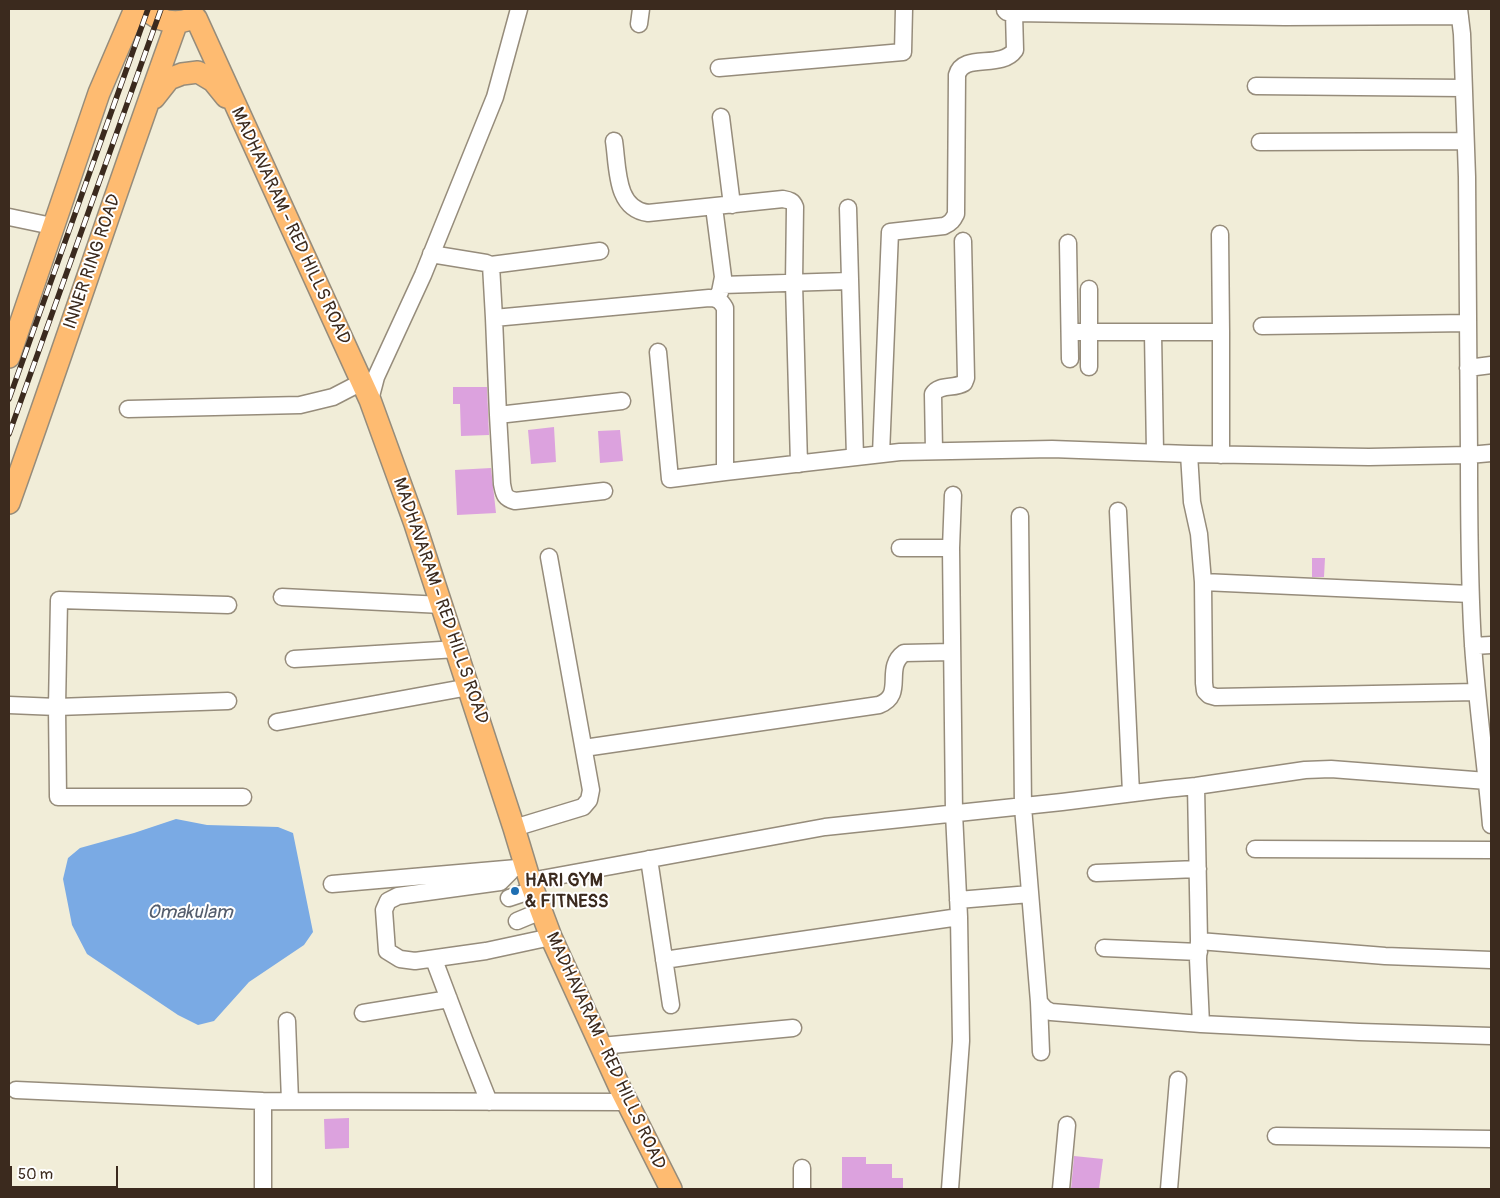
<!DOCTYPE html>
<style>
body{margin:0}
#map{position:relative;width:1500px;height:1198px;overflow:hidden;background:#f1edd8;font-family:Pangolin,sans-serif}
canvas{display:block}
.frame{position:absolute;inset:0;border:10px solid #3b2a1e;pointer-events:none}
.scale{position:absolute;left:10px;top:1166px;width:108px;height:22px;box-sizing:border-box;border:2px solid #3b2a1e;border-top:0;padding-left:6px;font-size:15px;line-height:18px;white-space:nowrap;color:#3b2a1e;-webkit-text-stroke:4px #fff;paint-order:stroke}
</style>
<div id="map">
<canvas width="1500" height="1198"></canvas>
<div class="frame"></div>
<div class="scale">50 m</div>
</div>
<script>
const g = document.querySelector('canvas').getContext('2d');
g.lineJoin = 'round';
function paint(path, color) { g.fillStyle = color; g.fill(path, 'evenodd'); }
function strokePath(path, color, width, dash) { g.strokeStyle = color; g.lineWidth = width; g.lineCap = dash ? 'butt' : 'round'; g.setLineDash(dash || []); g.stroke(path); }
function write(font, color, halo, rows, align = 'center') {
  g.font = font + ' Pangolin,sans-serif'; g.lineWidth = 4; g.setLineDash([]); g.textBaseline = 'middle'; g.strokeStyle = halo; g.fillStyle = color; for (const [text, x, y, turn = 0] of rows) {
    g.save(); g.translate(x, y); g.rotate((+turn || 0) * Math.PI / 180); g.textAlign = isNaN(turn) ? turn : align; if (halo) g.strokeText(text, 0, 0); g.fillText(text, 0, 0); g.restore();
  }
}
paint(new Path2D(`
 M176 819 207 825 278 827 293 833 313 932 304 945 249 982 214 1021 198 1025 178 1015 87 954 72 925 63 879 68 858 80 848 134 833Z`), '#7aaae4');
paint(new Path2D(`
 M453 387H487L489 435 461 436 460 404H453Z
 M554 427 556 462 531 464 528 430Z
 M620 430 623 461 600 463 598 431Z
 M491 468 496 513 457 515 455 470Z
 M1312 558H1325L1324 577H1312Z
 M349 1118V1148L325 1149 324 1119Z
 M1074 1156 1103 1159 1099 1189H1071Z
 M842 1157H866V1164H892V1178H903V1189H842Z`), '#dca2de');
const minor = new Path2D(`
 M1459 9 1462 34 1467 177 1469 455 1491 453
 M1005 10 1007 12 1014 13 1285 17 1460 16
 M639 24 641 9
 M719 68 903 52 904 9
 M1256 86 1463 88
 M721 117 732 205
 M614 141C618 167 615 209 648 213L783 199C789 200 793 201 795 207L794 283 799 464
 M1260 142 1465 141
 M714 207 723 277 720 292 718 295
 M848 208 855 457
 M9 217 52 226
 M1068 243 1070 359
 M431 254 486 263 491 265 494 318 709 298C718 298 721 301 725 308V472L900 452 1052 449 1189 454 1369 457 1469 455C1469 518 1469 581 1473 644 1477 705 1486 765 1491 825
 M491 265 600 251
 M722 285 849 281
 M1089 289V367
 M494 318 498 415 502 484C504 494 504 498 515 501L604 491
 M1262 326 1468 323
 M1070 332H1221L1220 234
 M1221 332V455
 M1153 333 1155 452
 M658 352 670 479 725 472
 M1468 368 1491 365
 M370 400 376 377 423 275 495 97 519 9
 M128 409 300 405 333 397 362 382
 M498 415 622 401
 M934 451 933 394C939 384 954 389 964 383L966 378 963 241
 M881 454 890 232 944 226C951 223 953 220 956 214L957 75C963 52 1001 70 1015 50L1014 13
 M1189 454 1192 502 1199 534 1203 582 1470 594
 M1118 511 1131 793
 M1020 516 1023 807 1039 1002 1045 1009 1051 1012 1201 1024
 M900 548H951L954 813 959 917 961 1041 950 1189
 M951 548 953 495
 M1203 582 1204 683 1205 691 1209 695 1216 697 1477 692
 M282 597 442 605
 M228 605 59 600 57 707 58 797H243
 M1473 646 1491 645
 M294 659 457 649
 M9 705 57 707 228 701
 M277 722 469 687
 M584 748 879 705C906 695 883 668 904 653L952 652
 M1196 786 1199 941
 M514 828 583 807 589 800 591 790 549 557
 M1255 849 1491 850
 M649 859 671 1005
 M513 869 500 882 398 896 388 901 384 910 387 951 400 959 415 961 486 951 551 937
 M1096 873 1198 869
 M530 881 825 827 1062 802 1166 789 1196 786 1305 770 1331 769 1487 781
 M332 884 517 868
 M509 898 533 890
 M958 900 1030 894
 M517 921 541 911
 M1104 948 1199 952
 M664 960 959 917
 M1491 960 1385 956 1199 941 1198 959 1201 1024 1359 1032 1491 1036
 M436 965 464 1039 489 1102
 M1039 1002 1041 1052
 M363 1013 449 999
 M287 1021 290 1101
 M601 1046 793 1028
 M16 1090 263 1101 627 1102
 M1276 1136 1491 1139
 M802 1168V1189
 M263 1189V1101
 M1061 1189 1067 1125
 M1169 1189 1178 1080`);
const major = new Path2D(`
 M146 9C158 21 174 25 191 19
 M196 18 370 400 415 524 514 828 530 881 551 937 620 1088 671 1189
 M154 98 169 79 182 74 198 72 213 81 226 97
 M9 357 99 93 135 9
 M9 503C66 343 119 182 177 22`);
strokePath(minor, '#968c7b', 19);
strokePath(major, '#968c7b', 24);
strokePath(minor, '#fff', 16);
strokePath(major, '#febb71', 21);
const rail = new Path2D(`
 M9 399 148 9
 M9 434 161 9`);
strokePath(rail, '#3b2a1e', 5.5);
strokePath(rail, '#fff', 4, [11]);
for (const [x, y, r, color] of [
 [515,891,5,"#1f6fb2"]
]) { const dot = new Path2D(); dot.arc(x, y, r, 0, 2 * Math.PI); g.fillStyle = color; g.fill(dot); strokePath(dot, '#fff', 2); }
write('18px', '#3b2a1e', '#fff', [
 ["MADHAVARAM - RED HILLS ROAD",290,226,65],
 ["INNER RING ROAD",93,262,-71],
 ["MADHAVARAM - RED HILLS ROAD",440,601,71],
 ["MADHAVARAM - RED HILLS ROAD",605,1051,65]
]);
write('bold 18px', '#3b2a1e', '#fff', [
 ["HARI GYM",525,881],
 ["& FITNESS",525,902]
], 'left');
write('italic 19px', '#545d6d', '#fff', [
 ["Omakulam",190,913]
]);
</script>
